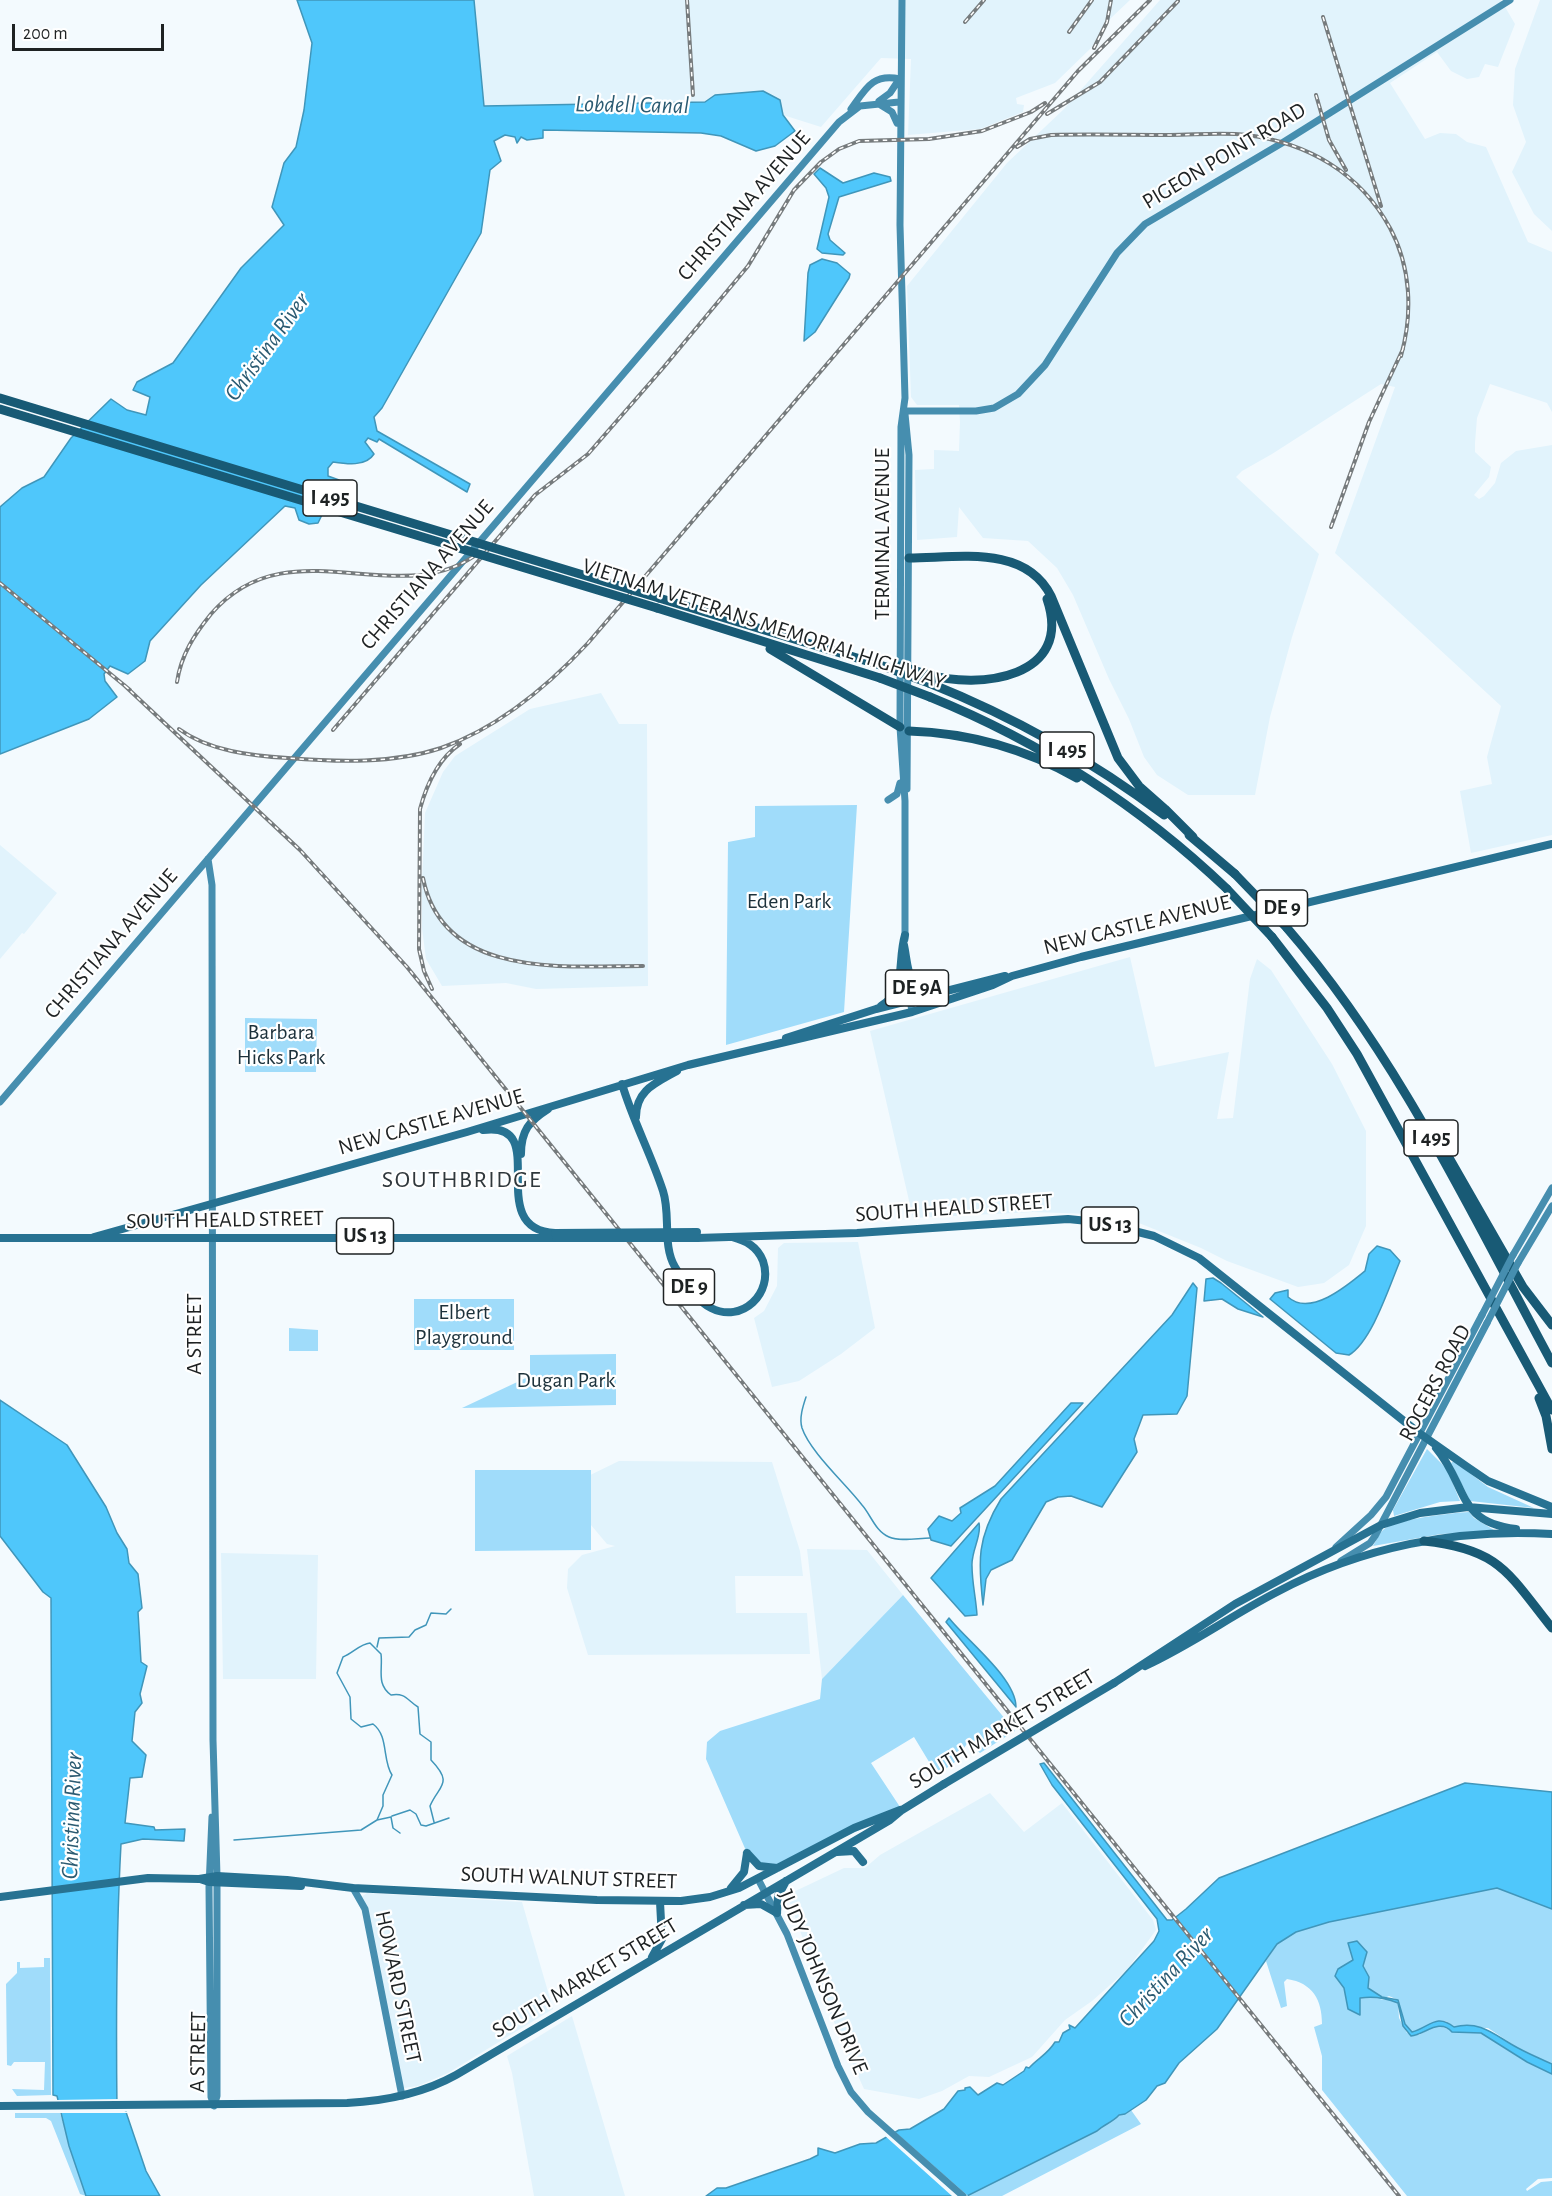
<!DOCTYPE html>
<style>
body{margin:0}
#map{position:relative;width:1552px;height:2196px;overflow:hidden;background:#f3fafe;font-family:"Alegreya Sans",sans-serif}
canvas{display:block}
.scale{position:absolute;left:12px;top:24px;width:152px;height:27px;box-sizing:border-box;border:3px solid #1e2223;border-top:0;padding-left:8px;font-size:18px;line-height:21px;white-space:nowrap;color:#1e2223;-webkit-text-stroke:4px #fff;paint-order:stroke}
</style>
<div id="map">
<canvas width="1552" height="2196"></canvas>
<div class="scale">200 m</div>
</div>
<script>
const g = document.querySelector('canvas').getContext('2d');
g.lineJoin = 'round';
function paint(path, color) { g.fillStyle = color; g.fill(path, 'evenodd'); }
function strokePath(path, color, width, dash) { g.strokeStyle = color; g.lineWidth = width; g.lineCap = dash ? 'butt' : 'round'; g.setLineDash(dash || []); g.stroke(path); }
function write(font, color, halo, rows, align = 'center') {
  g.font = font + ' "Alegreya Sans",sans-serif'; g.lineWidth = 4.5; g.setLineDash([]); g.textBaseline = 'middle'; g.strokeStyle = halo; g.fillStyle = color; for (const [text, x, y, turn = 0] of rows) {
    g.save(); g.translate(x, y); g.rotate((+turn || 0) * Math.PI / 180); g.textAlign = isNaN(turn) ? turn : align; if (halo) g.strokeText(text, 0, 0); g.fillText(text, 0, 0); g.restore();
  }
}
paint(new Path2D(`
 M474 0H1130L1111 18 1091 48 1055 83 1016 98 1017 104 1024 105 1023 112 980 129 908 135 911 59 881 58 821 127 783 115 780 100 763 91 715 95 706 102 484 106Z
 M1160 0H1501L1515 24 1498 67 1485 64 1479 77 1467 79 1451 71 1437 52 1390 83 1425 139 1440 133 1456 134 1467 142 1486 147 1528 242 1552 252V412L1547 403 1490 384 1477 418 1475 443V452L1491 467 1489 477 1474 495 1479 499 1484 496 1495 483 1501 463 1516 451 1552 445V835L1471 853 1460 791 1492 784 1487 757 1501 706 1335 553 1395 387 1381 384 1272 454 1242 471 1236 477 1319 554 1292 637 1270 717 1255 795H1188L1157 775 1144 757 1129 719 1109 679 1073 595 1057 568 1028 541 983 538 959 507 957 537 917 540 915 470 934 469V450L959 451 960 422 959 405H917L911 397 907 286 1007 163 1064 109Z
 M1540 0H1552V231L1534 214 1512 172 1526 142 1513 105 1515 69Z
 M601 693 619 724H647L648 986 536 989 506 983 442 986 426 959 422 928V883L425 813 443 772 455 756 530 709Z
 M0 845 57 893 24 934 22 933 0 959Z
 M1130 957 1155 1067 1229 1052 1217 1119 1233 1118 1250 979 1257 959 1271 970 1332 1064 1366 1131V1226L1349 1265 1324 1283 1298 1287 1227 1261 1201 1248 1119 1215 1033 1212 913 1218 870 1031Z
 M858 1242 875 1328 841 1354 799 1381 772 1387 754 1318 764 1311 777 1286 778 1248 784 1243Z
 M619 1461 772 1462 800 1551 803 1576H735L736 1613H807L810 1654 588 1655 567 1588 568 1569 582 1555 615 1546 607 1544 580 1512V1480Z
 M807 1549 867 1550 903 1595 822 1679Z
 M221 1553 318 1555 316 1679H223Z
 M990 1793 1024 1832 1062 1803 1153 1920 1156 1930 1127 1970 1092 2001 1065 2020 1032 2057 989 2077 969 2076 942 2091 919 2099 864 2089 830 2013 787 1895 844 1868H865L880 1855Z
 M367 1893 522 1902 553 2009 448 2073 418 2086 397 2089 363 1913 357 1900Z
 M572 2016 625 2196H534L512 2073 507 2056Z`), '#e1f3fc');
paint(new Path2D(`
 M857 805 844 1012 726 1045 728 842 755 837V806Z
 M245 1018 317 1019 316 1072H245Z
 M414 1299H514V1350H414Z
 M289 1328 318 1330V1351H289Z
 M616 1354V1405L462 1408 530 1376V1355Z
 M1427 1449 1447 1469 1460 1501 1440 1502 1394 1516 1393 1510Z
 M1454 1461 1488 1487 1534 1508 1470 1501 1451 1463Z
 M475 1470H591V1550L475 1551Z
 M1469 1512 1474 1518 1494 1530 1492 1532 1441 1534 1373 1546C1376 1541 1379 1534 1383 1530 1395 1519 1451 1513 1469 1512Z
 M903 1595 1015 1731 980 1753 968 1742 955 1762 937 1775 914 1737 871 1763 902 1810 778 1868 767 1867 747 1853 706 1759 707 1742 720 1731 820 1699 822 1679Z
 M1497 1888 1552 1909V2064L1518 2048 1488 2028 1454 2027 1446 2021 1412 2032 1405 2024 1398 2000 1389 1996 1380 2000 1389 1999 1398 2003 1399 2018 1407 2033 1419 2035 1437 2025 1457 2032 1471 2030 1481 2033 1526 2062 1552 2074V2178L1538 2179 1526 2189 1527 2191 1541 2182 1552 2181V2196H1407L1322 2090V2056L1314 2027 1322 2024C1322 2000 1313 1983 1287 1979L1284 1982 1287 2006 1281 2008 1266 1961 1277 1944 1296 1932 1329 1922Z
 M44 1958H50L51 2095 17 2096 12 2089 44 2090 45 2062H14L11 2066 7 2065 6 1984 17 1973V1962H20V1968L44 1967Z
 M1131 2110 1141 2124 1002 2196H967L1097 2131 1118 2115Z
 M15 2113H60L86 2196 80 2194 51 2121 46 2118H15Z`), '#a0dcfa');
const water = new Path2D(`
 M297 0H474L484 106 705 102 715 95 763 91 780 100 783 115 795 131 775 146 756 151 721 136 701 133 543 130V138L527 140 521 137 517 143 515 137 505 135 494 141 501 161 490 170 481 233 382 408 374 417 377 431 470 484 467 492 379 439 377 442 368 438 365 442 374 454C366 467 346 464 333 462L328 468V476L339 480 318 523 309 524 299 520 295 508 285 506 201 585 150 641 145 661 128 674 110 666 104 674 105 681 117 697 89 719 0 754V507L22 488 44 477 71 438 111 399 127 410 146 415 150 397 133 390 137 382 173 363 241 268 284 225 272 207 284 163 296 147 304 110 312 43Z
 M820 168 843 183 874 173 890 177 891 181 839 197 828 234 830 240 845 253 843 255 822 253 817 249 829 197 826 188 814 174Z
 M822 259 837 263 850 274 849 278 815 332 804 341 808 273 810 265Z
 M1377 1246 1390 1250 1400 1261C1389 1287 1372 1341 1349 1355L1336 1353 1270 1299 1275 1293 1288 1290V1297C1310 1317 1347 1286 1365 1271L1369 1254Z
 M1213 1278 1221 1283 1263 1317 1238 1309 1222 1299 1204 1301 1206 1279Z
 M1193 1283 1197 1288 1187 1396 1177 1414 1143 1415 1134 1439 1137 1452 1102 1507 1071 1496 1058 1497 1046 1502 1012 1560 991 1570 986 1579 983 1605C978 1561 977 1538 1001 1499L1172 1315Z
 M0 1400 67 1445 106 1507 117 1533 127 1549 129 1563 138 1574 142 1608 138 1612 141 1662 147 1666 140 1694 142 1703 135 1712 132 1741 146 1755 142 1777 130 1778 125 1823 154 1827 155 1830 185 1829 184 1841 143 1839 121 1844C116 1933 116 2025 117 2112H126L146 2171 160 2196H86L69 2146 57 2096 53 2095 51 1598 43 1592 0 1536Z
 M1071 1403H1083L951 1546 931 1540 928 1529 939 1516 952 1521 961 1513 960 1508 995 1486Z
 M979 1523C982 1536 971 1551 972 1566 972 1582 976 1599 977 1615L965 1616 931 1578Z
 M949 1618C966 1640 1016 1678 1016 1707L946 1622Z
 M1044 1763 1167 1920H1172L1186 1909 1219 1878 1465 1783 1552 1792V1909L1497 1888 1329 1922 1296 1932 1277 1944 1217 2029 1179 2063 1165 2083 1157 2086 1146 2100 1125 2114 1119 2115C1113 2122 1103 2125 1097 2131L967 2196H706L717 2188H726L810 2159 818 2155V2148L835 2153 860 2144 876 2143 899 2130 910 2129 944 2109 958 2091 965 2090V2088L970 2087 978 2095 997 2083 1003 2085 1024 2071 1026 2067 1029 2068C1038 2058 1048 2054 1055 2042H1059L1063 2033 1070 2029 1069 2025 1075 2028 1154 1941 1159 1931 1157 1919 1052 1785 1040 1764Z
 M1357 1941 1367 1952 1363 1966 1369 1977 1368 1988 1382 1997 1398 2000 1405 2024 1412 2032C1430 2027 1436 2013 1454 2027 1482 2020 1495 2036 1518 2048 1529 2054 1541 2059 1552 2064V2074L1527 2062 1481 2033 1452 2032C1439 2018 1426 2034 1411 2036L1403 2026 1398 2003C1386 1998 1372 1996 1360 1998V2015L1348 2009 1344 1988 1335 1976 1338 1969 1353 1960 1348 1943Z`);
paint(water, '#4fc7fb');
strokePath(water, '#4096ba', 1.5);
paint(new Path2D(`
 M120 2099V2109L129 2113H57L55 2100Z
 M893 2130 968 2196H952L884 2135Z`), '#f3fafe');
strokePath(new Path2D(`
 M806 1397C803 1406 799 1418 802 1428 810 1452 847 1485 862 1505 871 1515 875 1531 889 1537 900 1542 918 1538 930 1538
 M377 1647 379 1638 409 1637 415 1630 426 1625 431 1613 446 1614 451 1609
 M392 1816 410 1810 416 1814 421 1825 426 1826 449 1818
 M377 1820 383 1806V1795L392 1775C382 1760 389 1736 373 1724L361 1727 351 1719 350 1697 337 1673 343 1657C353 1653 360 1644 370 1643L381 1654C383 1670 376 1684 391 1695 405 1692 408 1701 418 1707L420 1734 431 1742V1760C454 1784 439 1785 430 1806L434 1822
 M234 1840 361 1830 377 1820 391 1817 393 1828 400 1833`), '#4096ba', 1.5);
strokePath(new Path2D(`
 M902 0 900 225 905 398 901 427 900 727 905 801V939
 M879 101 890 93 898 81
 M879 104 892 112 897 123
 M851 109C866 88 873 73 900 79
 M905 411H976L994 408 1018 394 1045 365 1117 253 1145 224 1282 143 1510 0
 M905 414 909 455 907 789
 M888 800 897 794 900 783
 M208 859 212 885 213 1740 217 1876V2096L214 2106
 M905 965 912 1012
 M0 1102 839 122 860 106 899 102
 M1513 1255 1552 1188
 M1518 1263 1552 1206
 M1336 1547 1371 1515 1386 1497 1482 1315
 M1341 1561 1370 1543 1375 1536 1487 1323
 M212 1817 209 1887 211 2097 214 2105
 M758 1879 787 1934 838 2066 851 2092 868 2112 963 2196
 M353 1888 365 1909 402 2096`), '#468eaf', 7);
strokePath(new Path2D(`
 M904 945C908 963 907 996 933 992
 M881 1006C907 990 897 962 905 935
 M786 1038 876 1009 1005 976
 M622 1084C633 1121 651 1154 663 1191 671 1215 662 1245 675 1267 683 1281 697 1301 711 1308 742 1324 774 1293 763 1261 757 1246 746 1241 732 1237
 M636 1117C636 1090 656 1083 677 1071
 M483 1130C554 1120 481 1229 555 1233
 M521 1154C521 1131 529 1121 548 1109
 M94 1237 467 1132 688 1065 912 1012 993 985 1012 976 1081 957 1552 844
 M0 1238H556
 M697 1238 857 1233 1068 1219 1098 1222 1154 1236 1199 1258 1419 1433 1466 1466 1488 1481 1552 1507
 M1436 1448C1468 1486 1456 1522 1516 1529
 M1145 1666C1191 1645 1232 1615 1277 1592 1361 1547 1457 1528 1552 1534
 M1114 1683 1235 1604 1381 1525 1420 1513 1468 1507 1552 1514
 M837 1852 854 1851 863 1862
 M747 1853 759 1866 777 1868
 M200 1879 209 1882 301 1886
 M731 1888 744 1872 747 1853
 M0 1897 148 1878 199 1879 217 1876 287 1880 353 1888 597 1900 681 1901 710 1897 739 1888 854 1828 900 1810
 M744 1905 761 1904 777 1913
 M777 1913 778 1896 786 1881
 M652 1957 662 1939 660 1902
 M0 2106 347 2103C386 2101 422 2094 456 2075L890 1820 902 1810 944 1784`), '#277292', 8);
strokePath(new Path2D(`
 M909 558C957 558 1025 544 1051 596L1118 758 1139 786 1165 809 1193 837
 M659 598 880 665
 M657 608 880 678
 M770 649 900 727
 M926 674C980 690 1074 678 1047 599
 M929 683C1014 717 1091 760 1164 815
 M930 697C1041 742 1141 807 1227 889
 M909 731C970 733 1024 748 1077 778
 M1189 835 1235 874
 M1287 928C1399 1057 1471 1213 1552 1363
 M1272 937 1327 1008 1357 1054 1552 1410
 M1436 1135 1523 1287 1552 1325
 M1539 1398 1546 1416 1552 1449
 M1424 1541C1500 1549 1508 1573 1552 1628`), '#185a75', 9);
const rail = new Path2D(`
 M687 0 693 95
 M1323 17 1381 206
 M965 22 984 0
 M1069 32 1092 0
 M1094 48 1107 22 1111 0
 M1316 95 1329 140 1346 170
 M1047 114 1100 82 1178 1
 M1017 147 1030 139 1051 135C1091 134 1130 135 1170 135 1195 135 1222 132 1247 135 1308 143 1360 173 1390 228 1411 267 1413 313 1401 356
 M1331 527 1369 422 1403 349
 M0 583 130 690
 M177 682C181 655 194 635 211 614 290 523 398 615 480 552
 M124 685 300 850 407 967 1399 2196
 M179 729C209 751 252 756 288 758 337 762 393 764 441 748 498 728 548 686 588 643L1078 71 1150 0
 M333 730 535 495 588 454 663 368 748 266 794 190 821 162 839 149 859 141 929 139 982 131 1031 112 1045 103
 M423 878C443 980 566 966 643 966
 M432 989 424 971 419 949 420 809C427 783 438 759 460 744`);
strokePath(rail, '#767b7d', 4);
strokePath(rail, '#fff', 1.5, [4.5]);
strokePath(new Path2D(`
 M1482 1315 1513 1255
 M1487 1323 1518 1263`), '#468eaf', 7);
strokePath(new Path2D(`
 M555 1233 697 1232
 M556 1238H697
 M944 1784 1114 1683`), '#277292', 8);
strokePath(new Path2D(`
 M0 398 659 598
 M0 409 657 608
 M880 665 929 683
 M900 666 926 674
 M880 678 930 697
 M1235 874 1287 928
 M1227 889 1272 937`), '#185a75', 9);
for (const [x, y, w] of [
 [330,498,54],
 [1067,750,54],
 [1282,908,51],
 [917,988,63],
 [1431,1138,54],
 [1110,1225,57],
 [365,1236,57],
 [689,1287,51]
]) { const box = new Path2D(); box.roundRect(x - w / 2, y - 18, w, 36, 4.5); g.fillStyle = '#fff'; g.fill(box); strokePath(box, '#1e2223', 1.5); }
write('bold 21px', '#1e2223', null, [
 ["I 495",330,498],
 ["I 495",1067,750],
 ["DE 9",1282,908],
 ["DE 9A",917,988],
 ["I 495",1431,1138],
 ["US 13",1110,1225],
 ["US 13",365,1236],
 ["DE 9",689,1287]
]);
write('22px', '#1e2223', '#fff', [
 ["PIGEON POINT ROAD",1224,156,-31],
 ["CHRISTIANA AVENUE",744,206,-49],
 ["TERMINAL AVENUE",882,534,-90],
 ["CHRISTIANA AVENUE",427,575,-49],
 ["VIETNAM VETERANS MEMORIAL HIGHWAY",764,624,18],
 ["NEW CASTLE AVENUE",1137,925,-14],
 ["CHRISTIANA AVENUE",111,944,-49],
 ["NEW CASTLE AVENUE",431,1122,-16],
 ["SOUTH HEALD STREET",954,1208,-4],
 ["SOUTH HEALD STREET",225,1220,-1],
 ["A STREET",194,1334,-90],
 ["ROGERS ROAD",1435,1383,-62],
 ["SOUTH MARKET STREET",1002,1729,-31],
 ["SOUTH WALNUT STREET",569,1878,2],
 ["SOUTH MARKET STREET",585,1978,-31],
 ["JUDY JOHNSON DRIVE",823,1982,67],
 ["HOWARD STREET",398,1987,78],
 ["A STREET",198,2052,-89]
]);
write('22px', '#1c313b', '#fff', [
 ["Eden Park",789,901],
 ["Barbara",281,1032],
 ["Hicks Park",281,1057],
 ["Elbert",464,1312],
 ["Playground",464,1337],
 ["Dugan Park",566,1380]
]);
write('italic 24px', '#2b5b72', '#fff', [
 ["Lobdell Canal",632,105,1],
 ["Christina River",267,347,-54],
 ["Christina River",72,1816,-88],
 ["Christina River",1166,1977,-47]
]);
g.letterSpacing = '1.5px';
write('24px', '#30383c', '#fff', [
 ["SOUTHBRIDGE",462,1180]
]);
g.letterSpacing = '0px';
</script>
